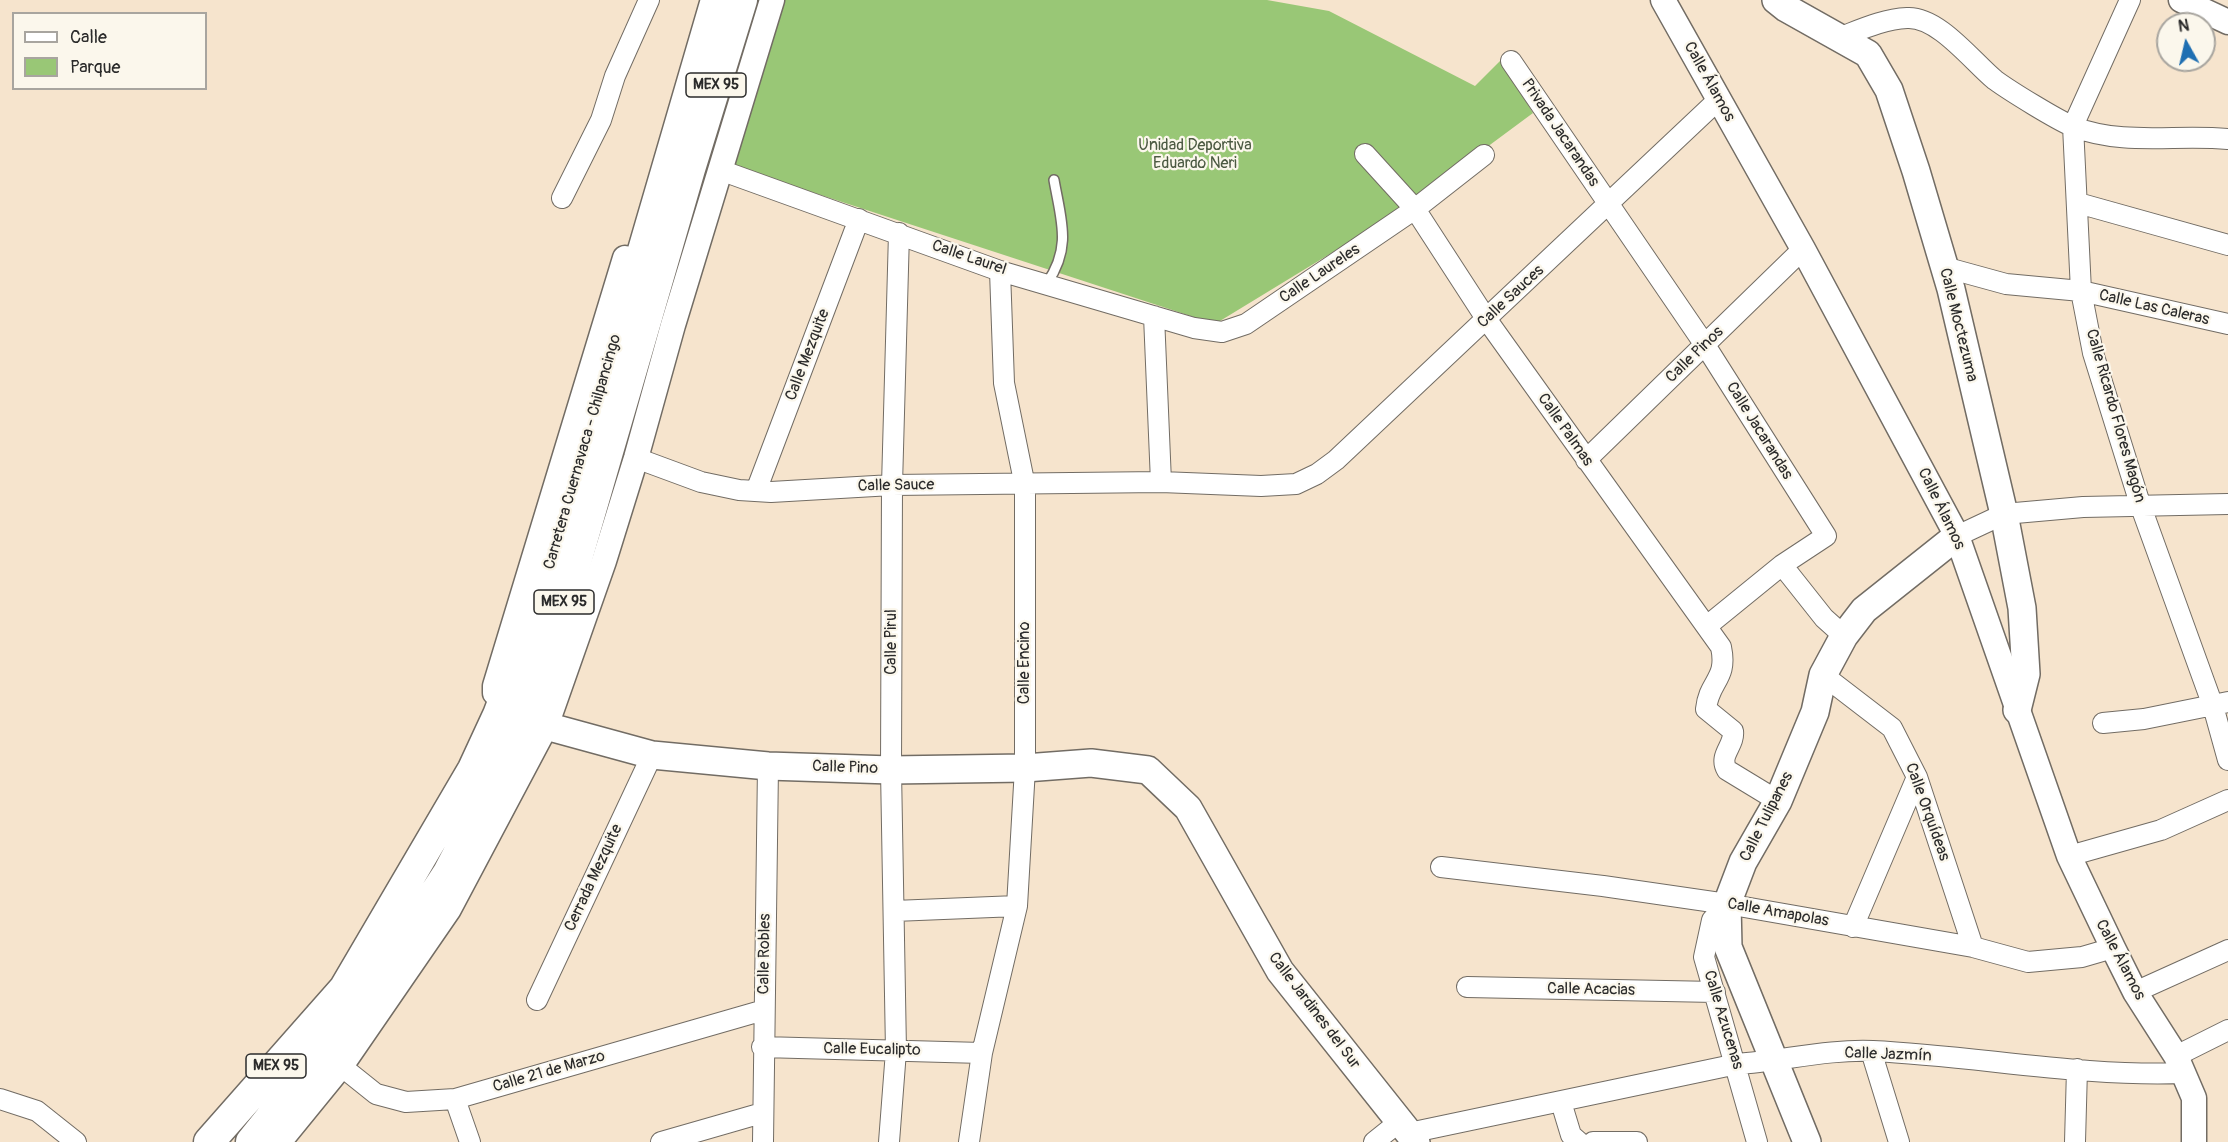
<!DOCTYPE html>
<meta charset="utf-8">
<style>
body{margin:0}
#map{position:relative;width:2228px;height:1142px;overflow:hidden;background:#f6e4cd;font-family:Pangolin,sans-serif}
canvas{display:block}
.legend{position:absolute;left:12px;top:12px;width:195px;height:78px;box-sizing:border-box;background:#fbf7ec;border:2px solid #a8a59f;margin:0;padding:8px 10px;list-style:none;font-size:18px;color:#2b2b2b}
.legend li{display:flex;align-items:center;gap:12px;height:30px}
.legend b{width:30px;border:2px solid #a8a59f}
.north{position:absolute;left:2156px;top:12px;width:60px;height:60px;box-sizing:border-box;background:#fbf7ec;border:2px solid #a8a59f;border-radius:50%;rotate:352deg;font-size:16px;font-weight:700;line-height:24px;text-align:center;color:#2b2b2b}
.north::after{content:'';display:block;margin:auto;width:21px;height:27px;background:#1f6fb2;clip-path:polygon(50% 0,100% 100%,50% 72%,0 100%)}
</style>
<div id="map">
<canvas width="2228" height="1142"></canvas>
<ul class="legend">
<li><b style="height:8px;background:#fff"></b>Calle</li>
<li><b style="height:16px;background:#99c776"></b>Parque</li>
</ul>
<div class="north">N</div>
</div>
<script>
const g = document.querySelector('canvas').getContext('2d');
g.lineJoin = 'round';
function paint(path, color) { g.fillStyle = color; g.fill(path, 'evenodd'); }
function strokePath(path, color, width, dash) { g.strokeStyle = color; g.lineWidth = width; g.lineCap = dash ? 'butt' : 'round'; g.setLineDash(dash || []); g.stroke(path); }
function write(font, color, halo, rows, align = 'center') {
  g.font = font + ' Pangolin,sans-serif'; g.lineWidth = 4.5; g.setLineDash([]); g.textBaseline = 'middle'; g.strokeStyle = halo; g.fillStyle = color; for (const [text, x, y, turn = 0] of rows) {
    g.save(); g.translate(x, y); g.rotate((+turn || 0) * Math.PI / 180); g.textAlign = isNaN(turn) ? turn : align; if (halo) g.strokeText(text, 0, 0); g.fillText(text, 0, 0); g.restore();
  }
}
paint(new Path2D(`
 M767 0H1267L1329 11 1475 86 1501 60 1533 113 1402 210 1215 324 729 165Z`), '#99c776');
const service = new Path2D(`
 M1047 283C1072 247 1061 220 1054 180`);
const minor = new Path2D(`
 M2130 0 2073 126 2081 291 2093 353 2141 507 2213 706 2228 760
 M1841 37C1862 29 1884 19 1907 18 1938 16 1972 61 1995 80 2010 91 2057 120 2074 127 2124 146 2176 134 2228 139
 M1511 61 1705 345 1826 536 1782 565 1707 626
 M1365 154 1415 209 1487 320 1721 647C1728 680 1709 680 1706 709L1733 731C1735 746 1718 755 1727 770L1778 801
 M720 170 1000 271 1194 328 1222 332 1246 324 1415 209 1484 155
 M562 198 601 120 615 76 649 0
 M2078 203 2228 245
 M1944 267 2006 284 2081 291 2228 324
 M1154 316 1161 482
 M636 458 701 482 739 490 771 492 892 485 1161 482 1261 486 1296 484 1317 474 1336 460 1718 100
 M1586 460 1803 249
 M756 491 859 219
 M1957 536 2004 514 2083 507 2228 504
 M1782 565 1824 618 1844 636
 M1823 675 1892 728 1917 777 1973 947
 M2103 723 2144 719 2228 702
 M2069 856 2161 830 2228 800
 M1441 867 1603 886 1727 904 1973 947 2028 962 2082 957 2113 948
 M1727 904 1712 920 1704 957 1757 1142
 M894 911 1017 906
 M1853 927 1917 777
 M1467 987 1715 992
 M2135 992 2228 950
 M537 1000 652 755
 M762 1047 982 1053
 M1871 1051 1899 1142
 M2176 1056 2228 1030
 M341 1066 376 1094 406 1102 455 1099 764 1010
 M0 1099 37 1111 76 1142
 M455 1099 470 1142
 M1561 1102 1571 1135 1579 1142
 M1409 1133 1737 1064C1782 1061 1828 1049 1873 1051 1977 1056 2080 1077 2184 1073
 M661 1142 762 1113
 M763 1142 768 766
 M889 1142 896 1051 891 770 892 485 899 233
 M969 1142 982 1053 1017 906 1025 768V486L1004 383 1000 271
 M1374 1142 1399 1122
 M1593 1142H1637
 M2075 1142 2077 1069`);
const tertiary = new Path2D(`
 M1663 0 1803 249 1957 536 2069 856 2113 948 2135 992 2176 1056 2194 1098V1142
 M2181 0 2228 22
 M495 693V686L625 258
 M279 1142 341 1066 449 909 546 726 604 561 636 458 673 325 772 0`);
const secondary = new Path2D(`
 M1776 0 1786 8 1868 54 1889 90 1916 171 1951 289 2004 514 2022 608 2026 674 2017 710
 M546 726 652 755 768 766 891 770 1025 768 1091 763 1148 770 1188 808 1280 971 1416 1142
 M1807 1142 1728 947 1727 904 1743 862 1778 801 1815 712 1823 675 1844 636 1864 610 1957 536`);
const primary = new Path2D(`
 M209 1142 344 989 473 769 498 715 539 607 716 0
 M251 1142 363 1003 448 873 507 760 560 617 690 169 742 0`);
strokePath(service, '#726c64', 12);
strokePath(minor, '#726c64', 22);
strokePath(tertiary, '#726c64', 27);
strokePath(secondary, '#726c64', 30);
strokePath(primary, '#726c64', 33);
strokePath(service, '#fff', 9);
strokePath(minor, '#fff', 20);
strokePath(tertiary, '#fff', 24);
strokePath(secondary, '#fff', 27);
strokePath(primary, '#fff', 30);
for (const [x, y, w] of [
 [716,85,60],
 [564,602,60],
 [276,1066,60]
]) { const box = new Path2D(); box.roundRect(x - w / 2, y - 12, w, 24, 4.5); g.fillStyle = '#fbf7ec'; g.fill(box); strokePath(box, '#2b2b2b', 1.5); }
write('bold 15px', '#2b2b2b', null, [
 ["MEX 95",716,85],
 ["MEX 95",564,602],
 ["MEX 95",276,1066]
]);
write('16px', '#2b2b2b', '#fbf7ec', [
 ["Calle Álamos",1709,82,61],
 ["Privada Jacarandas",1560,133,56],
 ["Calle Laurel",969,258,19],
 ["Calle Laureles",1320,274,-34],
 ["Calle Sauces",1511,297,-43],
 ["Calle Las Caleras",2154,308,13],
 ["Calle Moctezuma",1958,325,76],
 ["Calle Mezquite",808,355,-69],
 ["Calle Pinos",1695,355,-44],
 ["Calle Ricardo Flores Magón",2115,416,74],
 ["Calle Palmas",1565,430,55],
 ["Calle Jacarandas",1759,431,58],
 ["Carretera Cuernavaca - Chilpancingo",583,452,-74],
 ["Calle Sauce",896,486,-1],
 ["Calle Álamos",1941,509,64],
 ["Calle Pirul",892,642,-90],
 ["Calle Encino",1025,663,-90],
 ["Calle Pino",845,768,2],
 ["Calle Orquídeas",1927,812,70],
 ["Calle Tulipanes",1767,817,-63],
 ["Cerrada Mezquite",594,878,-65],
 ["Calle Amapolas",1778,913,10],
 ["Calle Robles",765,954,-89],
 ["Calle Álamos",2120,960,62],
 ["Calle Acacias",1591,990,1],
 ["Calle Jardines del Sur",1314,1011,53],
 ["Calle Azucenas",1723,1020,73],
 ["Calle Eucalipto",872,1050,1],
 ["Calle Jazmín",1888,1055,2],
 ["Calle 21 de Marzo",549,1072,-16]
]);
write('16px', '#4c5a42', '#fbf7ec', [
 ["Unidad Deportiva",1195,146],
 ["Eduardo Neri",1195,164]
]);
</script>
